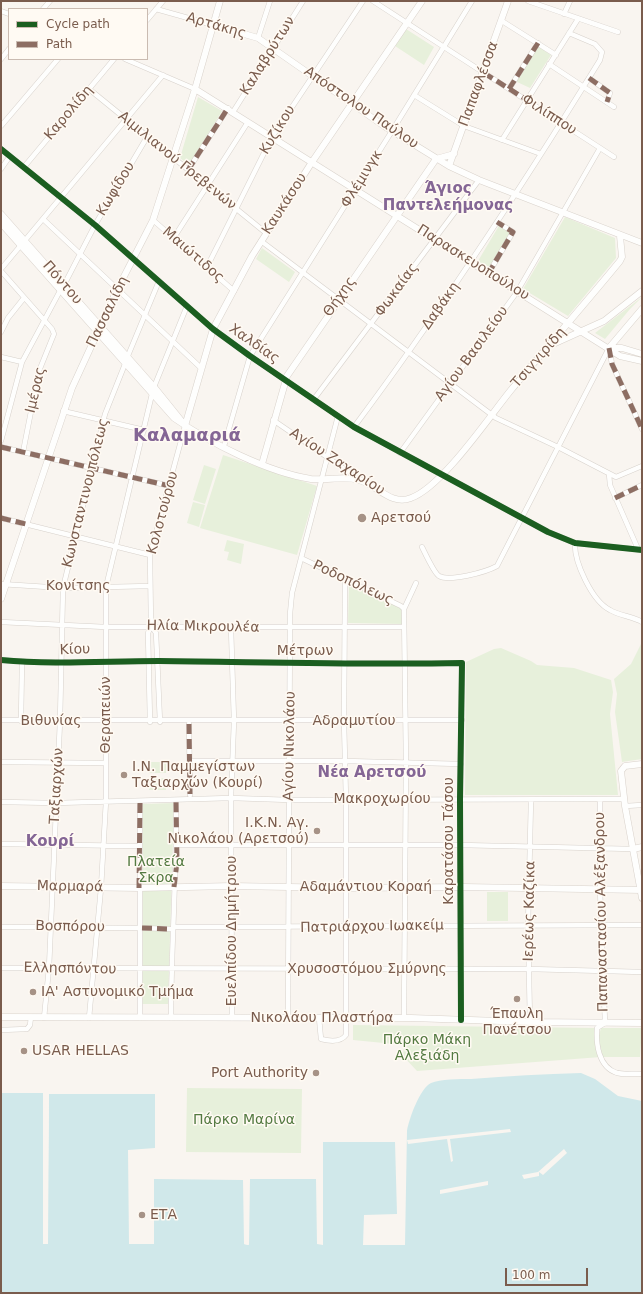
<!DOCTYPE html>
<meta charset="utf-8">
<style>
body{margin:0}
#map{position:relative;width:643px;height:1294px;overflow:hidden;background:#f9f5f0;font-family:"DejaVu Sans",sans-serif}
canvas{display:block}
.frame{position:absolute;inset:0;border:2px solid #7a5c4d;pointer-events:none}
.legend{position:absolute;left:8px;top:8px;width:140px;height:52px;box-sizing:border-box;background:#fffaf3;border:1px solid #cabbb1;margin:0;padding:5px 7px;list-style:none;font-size:12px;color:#7a5c4d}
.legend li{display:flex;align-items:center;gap:8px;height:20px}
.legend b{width:20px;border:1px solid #cabbb1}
.scale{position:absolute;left:505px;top:1268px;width:83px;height:18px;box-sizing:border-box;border:2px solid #7a5c4d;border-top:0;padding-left:5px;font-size:12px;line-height:14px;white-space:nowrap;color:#7a5c4d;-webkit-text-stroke:3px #fffaf3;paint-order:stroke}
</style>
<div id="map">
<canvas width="643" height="1294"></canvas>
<div class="frame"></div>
<ul class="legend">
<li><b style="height:5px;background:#1b5e20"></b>Cycle path</li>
<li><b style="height:5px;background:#8d6e63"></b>Path</li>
</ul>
<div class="scale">100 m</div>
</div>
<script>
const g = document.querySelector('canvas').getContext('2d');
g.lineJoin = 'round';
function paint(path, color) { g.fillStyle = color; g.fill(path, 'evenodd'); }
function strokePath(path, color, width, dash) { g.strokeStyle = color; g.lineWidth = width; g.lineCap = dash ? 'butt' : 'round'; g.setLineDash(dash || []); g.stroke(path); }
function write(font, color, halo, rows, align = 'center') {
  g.font = font + ' "DejaVu Sans",sans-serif'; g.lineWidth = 3; g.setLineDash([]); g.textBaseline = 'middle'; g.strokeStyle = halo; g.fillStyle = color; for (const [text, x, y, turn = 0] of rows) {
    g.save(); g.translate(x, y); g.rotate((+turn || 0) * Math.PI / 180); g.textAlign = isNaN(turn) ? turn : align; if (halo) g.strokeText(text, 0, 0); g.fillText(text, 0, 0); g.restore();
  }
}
paint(new Path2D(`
 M406 29 434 47 424 65 395 46Z
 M538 46 551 55 530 88 515 81Z
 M198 97 222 111 189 165 180 158Z
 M565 217 615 238 616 258 568 316 523 289Z
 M500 224 513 232 491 269 478 261Z
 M262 248 295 272 289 282 256 259Z
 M642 297 630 309 605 339 595 333Z
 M223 455 317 486 297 555 200 528Z
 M204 465 216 469 205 504 193 500Z
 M193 502 205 505 199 527 187 523Z
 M227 540 244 544 241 564 227 560 229 552 224 551Z
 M349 582 400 607 402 610 403 624 348 623Z
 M642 642V759L622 762 615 712 617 694 614 679 631 664Z
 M501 648 531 661 537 665 574 668 611 680 613 692 610 714 618 795H465L466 662 494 649Z
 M149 762H166V773H149Z
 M166 778V790H149V779Z
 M174 803 168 1004H141C141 938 140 871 142 804Z
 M487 892H508V921H487Z
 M353 1025 597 1028 598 1039 601 1028H642L640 1057H601L417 1071 403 1056 404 1045 353 1040Z
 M187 1088 302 1089 301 1153 186 1152Z`), '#e7f0db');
paint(new Path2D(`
 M581 1073 595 1079 618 1096 642 1101V1293H1V1093H43V1244H48L49 1094H155V1148L128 1150 129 1244H154V1179L243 1180 244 1244 249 1245 250 1179H316L317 1244 323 1245V1142H395L397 1214 364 1215 363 1245H405L407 1131C409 1119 420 1088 431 1083 440 1079 460 1079 471 1079 508 1076 544 1074 581 1073Z`), '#d0e8ea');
paint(new Path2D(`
 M44 1094 46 1242 47 1094H49L47 1244H44Z
 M510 1129 511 1132 450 1139 453 1161 451 1162 447 1139 408 1144 407 1140Z
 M564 1149 567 1153 543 1175 539 1172V1176L524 1179 522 1175 538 1172Z
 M244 1179 247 1243 249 1179 248 1245 244 1244Z
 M317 1181 319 1243H321L322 1181V1244H318Z
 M488 1181V1185L440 1194V1190Z`), '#f9f5f0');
const street = new Path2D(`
 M373 1 614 157
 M528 1 618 32
 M43 9 50 1
 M156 9 213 25
 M1 11 9 14
 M564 14 570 1
 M147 20 163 1
 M502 21 556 55
 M258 38 270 1
 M1 59 9 49
 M125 59 195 89
 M549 64 614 107
 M589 78 610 93 607 102
 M89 89 266 233
 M509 89 538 43
 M414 95 464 126 541 154
 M233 112 303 1
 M1 126 58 59
 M502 140 578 19
 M1 149 95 225 213 329 250 356 354 427 548 532 575 543 642 550
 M24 167 114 59
 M1 169 10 156
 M188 170 228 108
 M43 219 201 368
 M153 220 234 291
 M173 239 248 122
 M261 241 496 418 558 447 616 477 642 466
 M207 267 272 137 363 1
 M1 269 163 75
 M1 271 52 329 54 334 39 371 23 452
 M488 274 513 232 497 222
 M64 285 95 225 147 137
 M1 332 8 318 24 298
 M609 348 612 364 642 429
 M1 357 22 362
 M127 358 159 281
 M154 387 187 306
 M314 399 479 180
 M63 411 144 430
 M273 420 359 479
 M354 427C442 309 523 185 600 60L602 52 595 44 569 33
 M1 441 22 362 61 289
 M224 446 250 356 392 131 472 1
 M1 447 170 486
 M400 453 517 292 600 148
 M609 474 610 485 638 549
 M615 498 642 485
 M1 518 150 555
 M575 543C574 562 592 601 610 610 620 616 632 616 642 622
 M422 547C425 553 434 573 439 576 450 582 486 572 497 566L609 348
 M301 558 401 606 404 609
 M1 584 63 588 150 586
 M1 622 106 627H404
 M151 626 156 633 160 722
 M231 628 234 721 231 798 232 1018
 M1 660C54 665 106 661 159 661 260 662 361 665 462 663L460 799 461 1020
 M1 720H462
 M21 721 22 662
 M150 722 148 633 151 626 150 555 185 426
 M189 724 190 795
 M190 761H345L461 764
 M1 762 106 763
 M600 800V889L605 1023 597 1028C596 1043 598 1067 617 1073 625 1075 634 1073 642 1074
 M1 802 56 803 231 798 290 800 624 799
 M625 806 642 805
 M1 844 140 846
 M177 845H460L633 849
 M1 927 140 928
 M173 927 642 925
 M142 928 170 929
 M1 968 529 969 642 972
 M44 1018 49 968 60 721 63 588 105 414 125 364
 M89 1018 101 888 106 801V587L152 394
 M140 1018V803
 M171 1018C171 946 177 874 176 802
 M288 1018 290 614 292 593 338 416
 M319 1018 321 1039C329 1041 341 1042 346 1035V800L344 721 345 579
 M404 1018 406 763 404 609 416 583
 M530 1022 528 926 531 800
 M1 1030 27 1029 30 1025 31 1017`);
const secondary = new Path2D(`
 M213 25 258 38 384 126 449 166 479 180 642 243
 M195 89 620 356 642 361
 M449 166 508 1
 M1 214 154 387 183 423
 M1 223 174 418C210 443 267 472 311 479 327 481 343 475 359 480 377 485 391 506 411 498 442 487 489 417 511 390 547 347 584 305 620 261L622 257 620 236
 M553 344 604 321 642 291
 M609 348 642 309
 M609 348H622L642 354
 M185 426 213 329 252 256 312 162 422 1
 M262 464 287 376 436 159 454 154
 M1 599 72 388 117 290 153 220 195 89 220 1
 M642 764 625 766 621 771 625 806 642 898
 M633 849 642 847
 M1 886 139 888 232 886 346 888 464 887 642 890
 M1 1017 411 1018 530 1022 642 1023`);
strokePath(street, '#d7d1cb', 5.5);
strokePath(secondary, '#d9d2cb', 7);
strokePath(street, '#fefefd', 4.5);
strokePath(secondary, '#fefefd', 6);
strokePath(new Path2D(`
 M484 73 527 100
 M589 78 610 93 607 102
 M509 89 538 43
 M188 170 228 108
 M488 274 513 232 497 222
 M609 348 612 364 642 429
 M1 447 170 486
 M615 498 642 485
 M1 518 26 524
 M189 724 190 795
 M174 887 177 862 176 802
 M139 888 140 803
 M142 928 170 929`), '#8d6e63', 5, [10, 5]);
strokePath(new Path2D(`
 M1 149 95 225 213 329 250 356 354 427 548 532 575 543 642 550
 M1 660C54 665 106 661 159 661 260 662 361 665 462 663L460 799 461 1020`), '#1b5e20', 6);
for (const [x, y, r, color] of [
 [362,518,5,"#a69286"],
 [124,775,4,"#a69286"],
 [317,831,4,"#a69286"],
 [33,992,4,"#a69286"],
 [517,999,4,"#a69286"],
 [24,1051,4,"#a69286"],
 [316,1073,4,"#a69286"],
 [142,1215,4,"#a69286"]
]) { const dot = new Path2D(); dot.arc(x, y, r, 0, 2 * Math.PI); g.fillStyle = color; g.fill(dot); strokePath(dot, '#fffaf3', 1.5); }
write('14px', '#7a5c4d', '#fffaf3', [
 ["Αρτάκης",216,26,16],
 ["Καλαβρύτων",268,56,-58],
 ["Παπαφλέσσα",479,84,-70],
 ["Απόστολου Παύλου",361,108,34],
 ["Καρολίδη",69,113,-50],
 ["Φιλίππου",549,115,33],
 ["Κυζίκου",278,130,-59],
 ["Αιμιλιανού Γρεβενών",177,161,39],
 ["Φλέμινγκ",362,179,-58],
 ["Κωφίδου",116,189,-59],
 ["Καυκάσου",285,204,-57],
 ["Μαιώτιδος",193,255,41],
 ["Παρασκευοπούλου",473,263,32],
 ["Πόντου",62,283,49],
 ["Φωκαίας",397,290,-54],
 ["Θήχης",340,297,-55],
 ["Δαβάκη",441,306,-55],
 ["Πασσαλίδη",108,312,-64],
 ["Χαλδίας",254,344,35],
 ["Αγίου Βασιλείου",472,354,-54],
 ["Τσιγγιρίδη",539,358,-49],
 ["Ιμέρας",36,390,-77],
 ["Αγίου Ζαχαρίου",337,462,33],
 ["Κωνσταντινουπόλεως",86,493,-76],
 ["Κολοτούρου",163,513,-75],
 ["Ροδοπόλεως",353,583,25],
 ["Κονίτσης",78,586],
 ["Ηλία Μικρουλέα",203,627,1],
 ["Κίου",75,650,-2],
 ["Μέτρων",305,651],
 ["Θεραπειών",106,715,-90],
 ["Βιθυνίας",51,721],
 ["Αδραμυτίου",354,721],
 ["Αγίου Νικολάου",290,746,-89],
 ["Ταξιαρχών",57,786,-87],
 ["Μακροχωρίου",382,799],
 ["Καρατάσου Τάσου",449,841,-90],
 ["Μαρμαρά",70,887,1],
 ["Αδαμάντιου Κοραή",366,887],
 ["Ιερέως Καζίκα",530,911,-89],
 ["Παπαναστασίου Αλέξανδρου",602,912,-91],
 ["Βοσπόρου",70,927,1],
 ["Πατριάρχου Ιωακείμ",372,927,-1],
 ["Ευελπίδου Δημήτριου",232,931,-90],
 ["Ελλησπόντου",70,969,1],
 ["Χρυσοστόμου Σμύρνης",367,969],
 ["Νικολάου Πλαστήρα",322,1018]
]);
write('14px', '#7a5c4d', '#fffaf3', [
 ["Αρετσού",371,518],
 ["Ι.Ν. Παμμεγίστων",132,767],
 ["Ταξιαρχών (Κουρί)",132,783],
 ["Ι.Κ.Ν. Αγ.",309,823,"right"],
 ["Νικολάου (Αρετσού)",309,839,"right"],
 ["ΙΑ' Αστυνομικό Τμήμα",41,992],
 ["Έπαυλη",517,1014,"center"],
 ["Πανέτσου",517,1030,"center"],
 ["USAR HELLAS",32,1051],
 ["Port Authority",308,1073,"right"],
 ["ΕΤΑ",150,1215]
], 'left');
write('14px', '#537a41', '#fffaf3', [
 ["Πλατεία",156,862],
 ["Σκρα",156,878],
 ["Πάρκο Μάκη",427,1040],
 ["Αλεξιάδη",427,1056],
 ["Πάρκο Μαρίνα",244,1120]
]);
write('bold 15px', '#846695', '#fffaf3', [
 ["Άγιος",448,189],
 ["Παντελεήμονας",448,206],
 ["Νέα Αρετσού",372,773],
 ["Κουρί",50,842]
]);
write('bold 18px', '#846695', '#fffaf3', [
 ["Καλαμαριά",187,436]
]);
</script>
